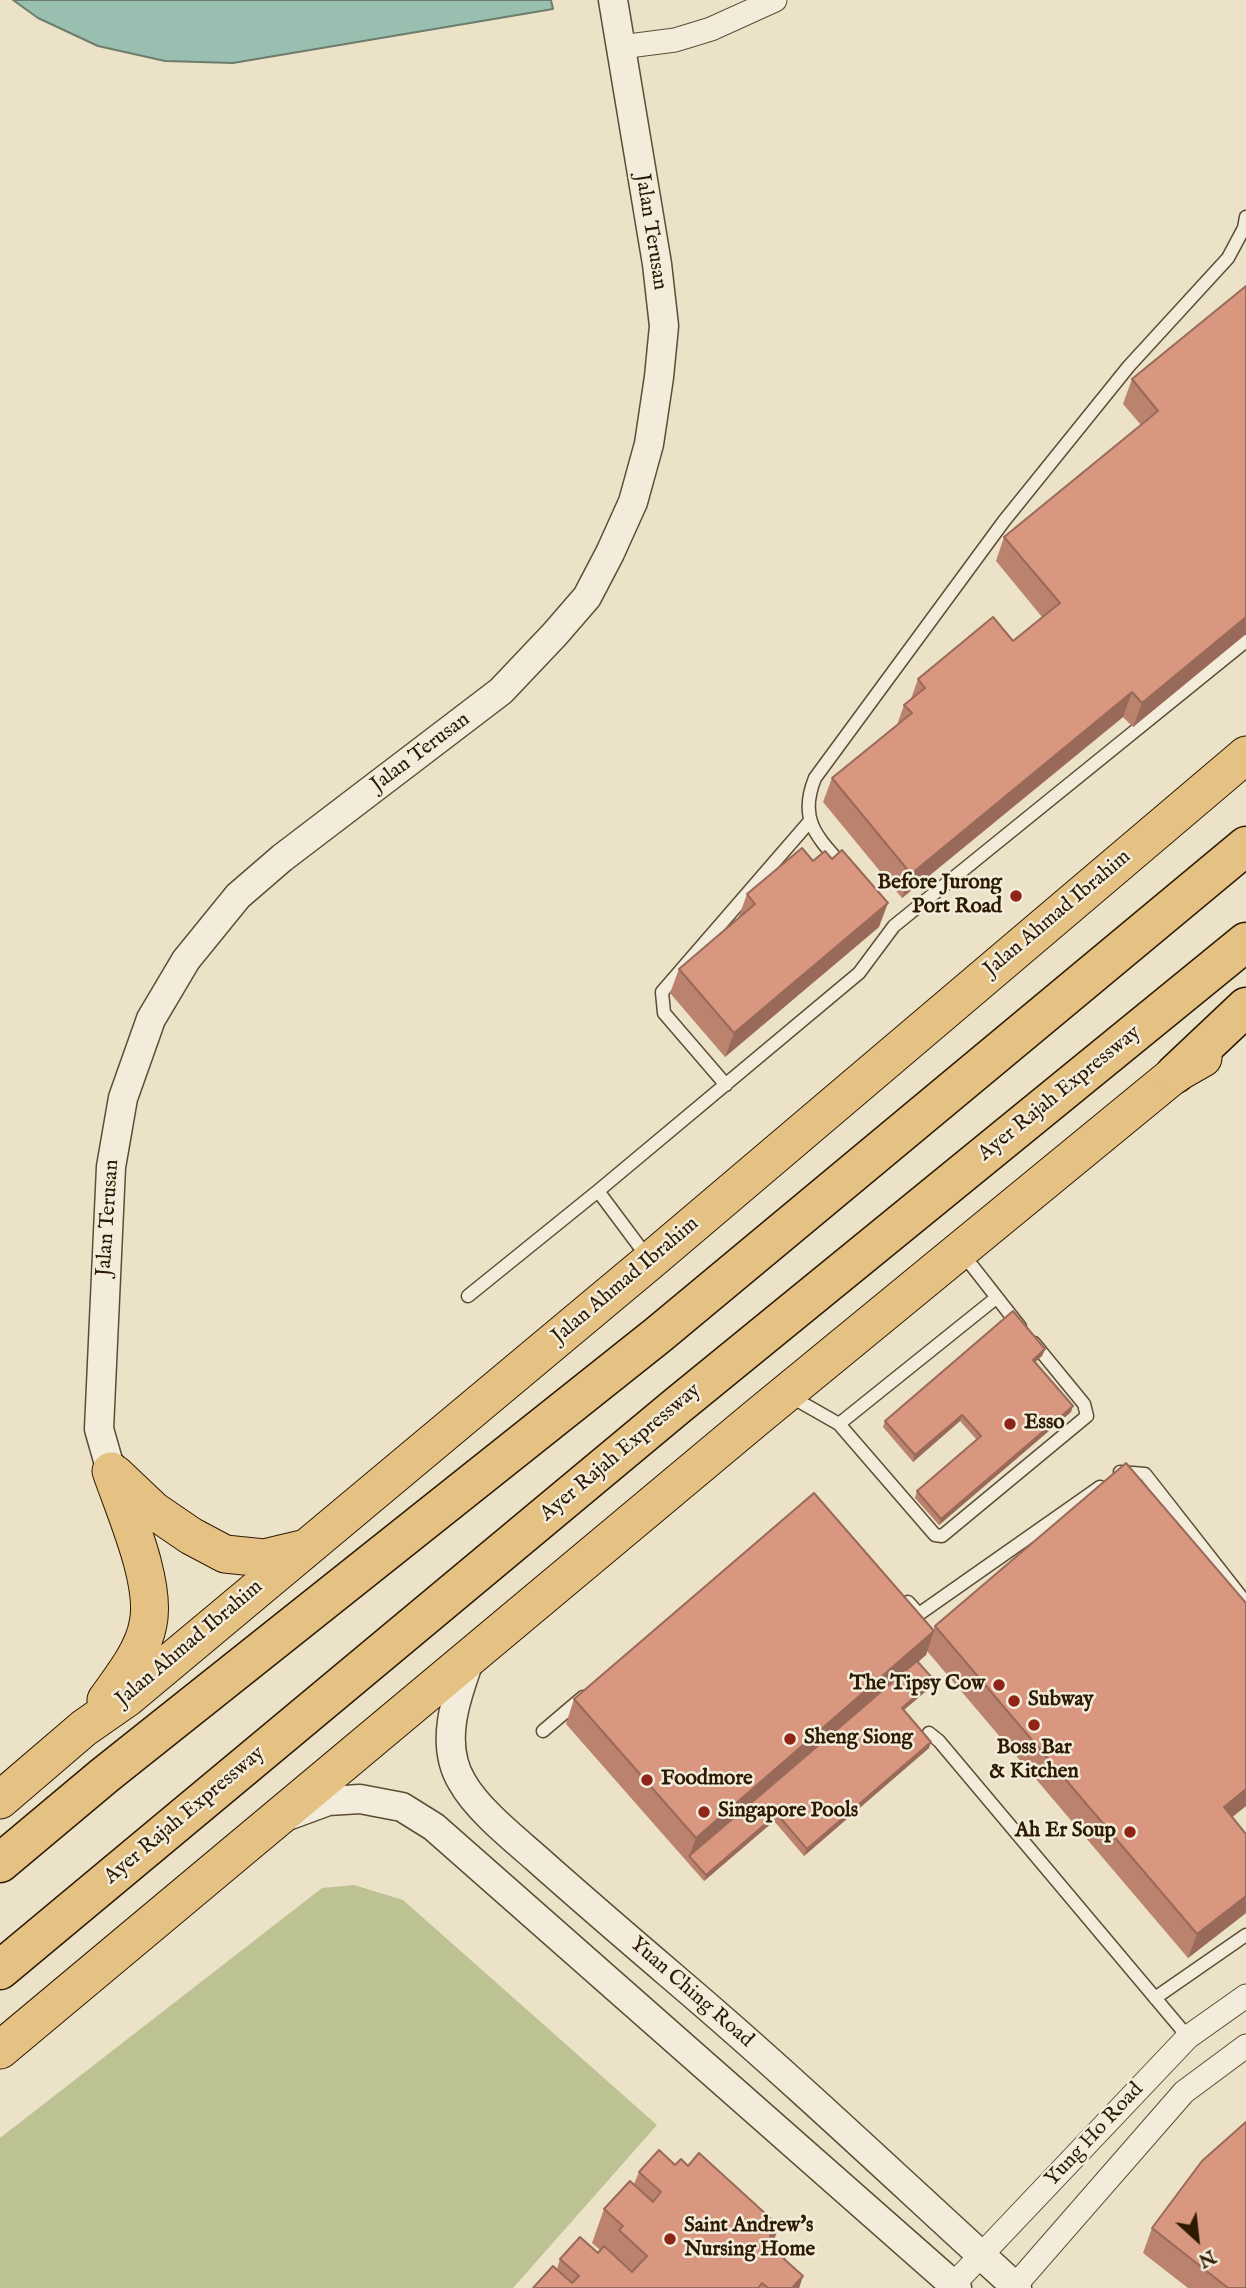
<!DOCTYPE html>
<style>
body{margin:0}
#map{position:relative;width:1246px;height:2288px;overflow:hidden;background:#ece2c8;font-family:"IM FELL English",serif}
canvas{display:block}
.north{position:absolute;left:1162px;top:2204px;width:70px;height:70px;-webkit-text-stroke:5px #f3ecdb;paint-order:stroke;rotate:153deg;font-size:19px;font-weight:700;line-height:28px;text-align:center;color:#2c1b02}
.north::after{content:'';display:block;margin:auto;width:24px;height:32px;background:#2c1b02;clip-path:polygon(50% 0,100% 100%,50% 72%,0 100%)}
</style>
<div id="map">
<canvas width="1246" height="2288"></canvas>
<div class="north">N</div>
</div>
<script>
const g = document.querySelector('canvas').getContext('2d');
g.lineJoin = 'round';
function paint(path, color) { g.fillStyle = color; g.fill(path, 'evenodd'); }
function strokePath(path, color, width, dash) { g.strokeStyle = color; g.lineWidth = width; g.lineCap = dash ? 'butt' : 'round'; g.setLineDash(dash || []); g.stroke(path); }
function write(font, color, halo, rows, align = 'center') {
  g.font = font + ' "IM FELL English",serif'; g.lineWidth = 5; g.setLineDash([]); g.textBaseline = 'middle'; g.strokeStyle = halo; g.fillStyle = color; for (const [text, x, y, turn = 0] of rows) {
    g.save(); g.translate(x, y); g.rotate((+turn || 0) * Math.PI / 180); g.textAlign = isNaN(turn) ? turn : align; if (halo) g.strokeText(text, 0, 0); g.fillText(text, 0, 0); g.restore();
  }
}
paint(new Path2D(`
 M354 1885 403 1900 657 2125 513 2288H0V2138L322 1888Z`), '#bdc292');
const water = new Path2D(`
 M13 0H551L553 9 233 63 165 61 98 46 38 18Z`);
paint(water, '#99bfb1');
strokePath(water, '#6d7d6b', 2);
const service = new Path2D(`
 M844 867C817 837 798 820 815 778L1004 521 1129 366 1228 258 1244 228 1246 217
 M726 1085 664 1013 662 992 810 821
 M598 1191 648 1258
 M962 1253 1020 1327
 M468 1296 598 1191 859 973 894 926 1246 641
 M788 1395 839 1424 935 1535 942 1536 1087 1416 1084 1404 1034 1343
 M839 1424 996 1298
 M1120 1472 1145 1474 1246 1603
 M908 1602 919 1614 1100 1487
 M543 1731 583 1697
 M929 1733 939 1741 1188 2037
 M1155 1998 1246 1935`);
const minor = new Path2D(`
 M621 47 675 40 711 29 775 0
 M950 2288 1188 2037 1246 1996
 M1013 2288 1184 2092 1246 2046`);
const tertiary = new Path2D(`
 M111 1471 99 1429 111 1167 123 1098 151 1019 186 960 238 896 282 858 501 691 555 634 587 597 610 553 633 502 649 444 659 377 664 326 657 264 613 0
 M470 1659C456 1697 439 1744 462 1782 477 1809 512 1837 536 1858 583 1900 631 1941 680 1983 795 2081 905 2186 1017 2288
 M290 1815 328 1801 360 1799 402 1807 434 1827 957 2288`);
const primary = new Path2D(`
 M115 1474 153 1510 191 1536 225 1554 264 1558 302 1549
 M106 1700C122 1677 143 1652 148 1624 157 1583 125 1512 111 1471
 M0 1800 84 1728 127 1698 650 1261 1246 755
 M0 2050 756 1418 1175 1074 1203 1058`);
const motorway = new Path2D(`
 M1175 1074 1246 1007
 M0 1863 105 1775 658 1335 1246 846
 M0 1970 677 1406 1246 942`);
strokePath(service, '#5c4d34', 15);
strokePath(minor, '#5c4d34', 25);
strokePath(tertiary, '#5c4d34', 31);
strokePath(primary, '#2c1b02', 39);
strokePath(motorway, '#2c1b02', 41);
strokePath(service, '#f3ecdb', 12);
strokePath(minor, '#f3ecdb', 23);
strokePath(tertiary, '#f3ecdb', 28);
strokePath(primary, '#e6c184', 37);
strokePath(motorway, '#e6c184', 38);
paint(new Path2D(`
 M1246 286V634L1133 727 1123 717 902 898 823 802 832 778 897 725 904 705 911 699 918 679 1013 641 1042 617 996 561 1004 537 1141 425 1123 404 1132 379Z
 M832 859 879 927 725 1057 670 993 679 969 738 919 747 894 813 861Z
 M1045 1349 1042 1356 1035 1362 1071 1412 939 1525 915 1498 917 1491 977 1440 960 1421 913 1462 883 1427 885 1421Z
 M1246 1603V1806L1232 1817 1246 1834V1913L1188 1958 927 1651 926 1655 918 1662 934 1680 931 1687 904 1710 929 1748 804 1856 774 1821 704 1881 566 1724 574 1699 933 1630 935 1626Z
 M675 2165 774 2240 788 2253 785 2260 803 2276 799 2288H533L557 2269 560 2259 598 2253 600 2250 592 2243 604 2209 634 2184 639 2172Z
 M1152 2228 1246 2288H1188L1143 2253Z`), '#bb826e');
paint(new Path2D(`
 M1246 617V634L1133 727 1142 703Z
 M1132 692 1123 717 902 898 911 874Z
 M888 903 879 927 725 1057 734 1033Z
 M1045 1349 1042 1356 1031 1366 1033 1360Z
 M1073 1406 1071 1412 939 1525 941 1519Z
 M962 1415 960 1421 913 1462 915 1455Z
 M934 1631 926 1655 691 1858 689 1856 696 1838Z
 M934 1680 931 1687 899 1714 902 1708Z
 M931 1742 929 1748 804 1856 807 1849Z
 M1246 1789V1806L1215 1831 1224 1807Z
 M777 1814 774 1821 704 1881 706 1875Z
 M1246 1896V1913L1188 1958 1197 1934Z
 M779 2226 767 2260 770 2236Z
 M803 2276 799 2288H792Z`), '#996a5a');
const building = new Path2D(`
 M1246 286V617L1142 703 1132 692 911 874 832 778 912 713 904 705 925 688 918 679 993 617 1013 641 1060 603 1004 537 1158 411 1132 379Z
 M802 848 813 861 825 851 832 859 842 850 888 903 734 1033 679 969 755 904 747 894Z
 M1013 1311 1045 1349 1033 1360 1073 1406 941 1519 917 1491 981 1436 962 1415 915 1455 885 1421Z
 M1126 1463 1246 1603V1789L1224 1807 1246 1834V1896L1197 1934 935 1626Z
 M814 1493 934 1631 696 1838 574 1699Z
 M917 1661 934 1680 902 1708 931 1742 807 1849 777 1814 706 1875 689 1856Z
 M1246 2122V2288H1228L1152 2228 1202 2161Z
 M659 2150 675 2165 681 2159 688 2166 699 2153 779 2226 770 2236 788 2253 783 2258 803 2276 792 2288H768L762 2283 758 2288H533L553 2266 572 2283 579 2276 560 2259 580 2237 598 2253 604 2246 632 2272 647 2256 619 2230 623 2226 604 2209 630 2181 653 2202 661 2192 639 2172Z`);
paint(building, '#da9780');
strokePath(building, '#996a5a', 2);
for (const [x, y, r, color] of [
 [1016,896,7,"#8f2418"],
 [1010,1424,7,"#8f2418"],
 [999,1685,7,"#8f2418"],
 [1014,1701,7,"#8f2418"],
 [1034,1725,7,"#8f2418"],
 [790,1739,7,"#8f2418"],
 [647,1780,7,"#8f2418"],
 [704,1812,7,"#8f2418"],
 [1130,1832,7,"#8f2418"],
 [670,2239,7,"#8f2418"]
]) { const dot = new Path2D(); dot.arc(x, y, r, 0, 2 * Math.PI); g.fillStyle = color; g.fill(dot); strokePath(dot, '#f3ecdb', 2.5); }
write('21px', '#2c1b02', '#f3ecdb', [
 ["Jalan Terusan",650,232,81],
 ["Jalan Terusan",421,753,-37],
 ["Jalan Ahmad Ibrahim",1058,914,-40],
 ["Ayer Rajah Expressway",1060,1094,-39],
 ["Jalan Terusan",109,1218,-86],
 ["Jalan Ahmad Ibrahim",626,1281,-40],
 ["Ayer Rajah Expressway",621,1453,-40],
 ["Jalan Ahmad Ibrahim",190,1644,-40],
 ["Ayer Rajah Expressway",185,1816,-40],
 ["Yuan Ching Road",691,1993,41],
 ["Yung Ho Road",1095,2135,-47]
]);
write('bold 21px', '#2c1b02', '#f3ecdb', [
 ["Before Jurong",1002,884,"right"],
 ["Port Road",1002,908,"right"],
 ["Esso",1024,1424],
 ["The Tipsy Cow",985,1685,"right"],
 ["Subway",1028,1701],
 ["Sheng Siong",804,1739],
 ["Boss Bar",1034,1749,"center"],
 ["& Kitchen",1034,1773,"center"],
 ["Foodmore",661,1780],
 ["Singapore Pools",718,1812],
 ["Ah Er Soup",1116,1832,"right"],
 ["Saint Andrew's",684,2227],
 ["Nursing Home",684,2251]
], 'left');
</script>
